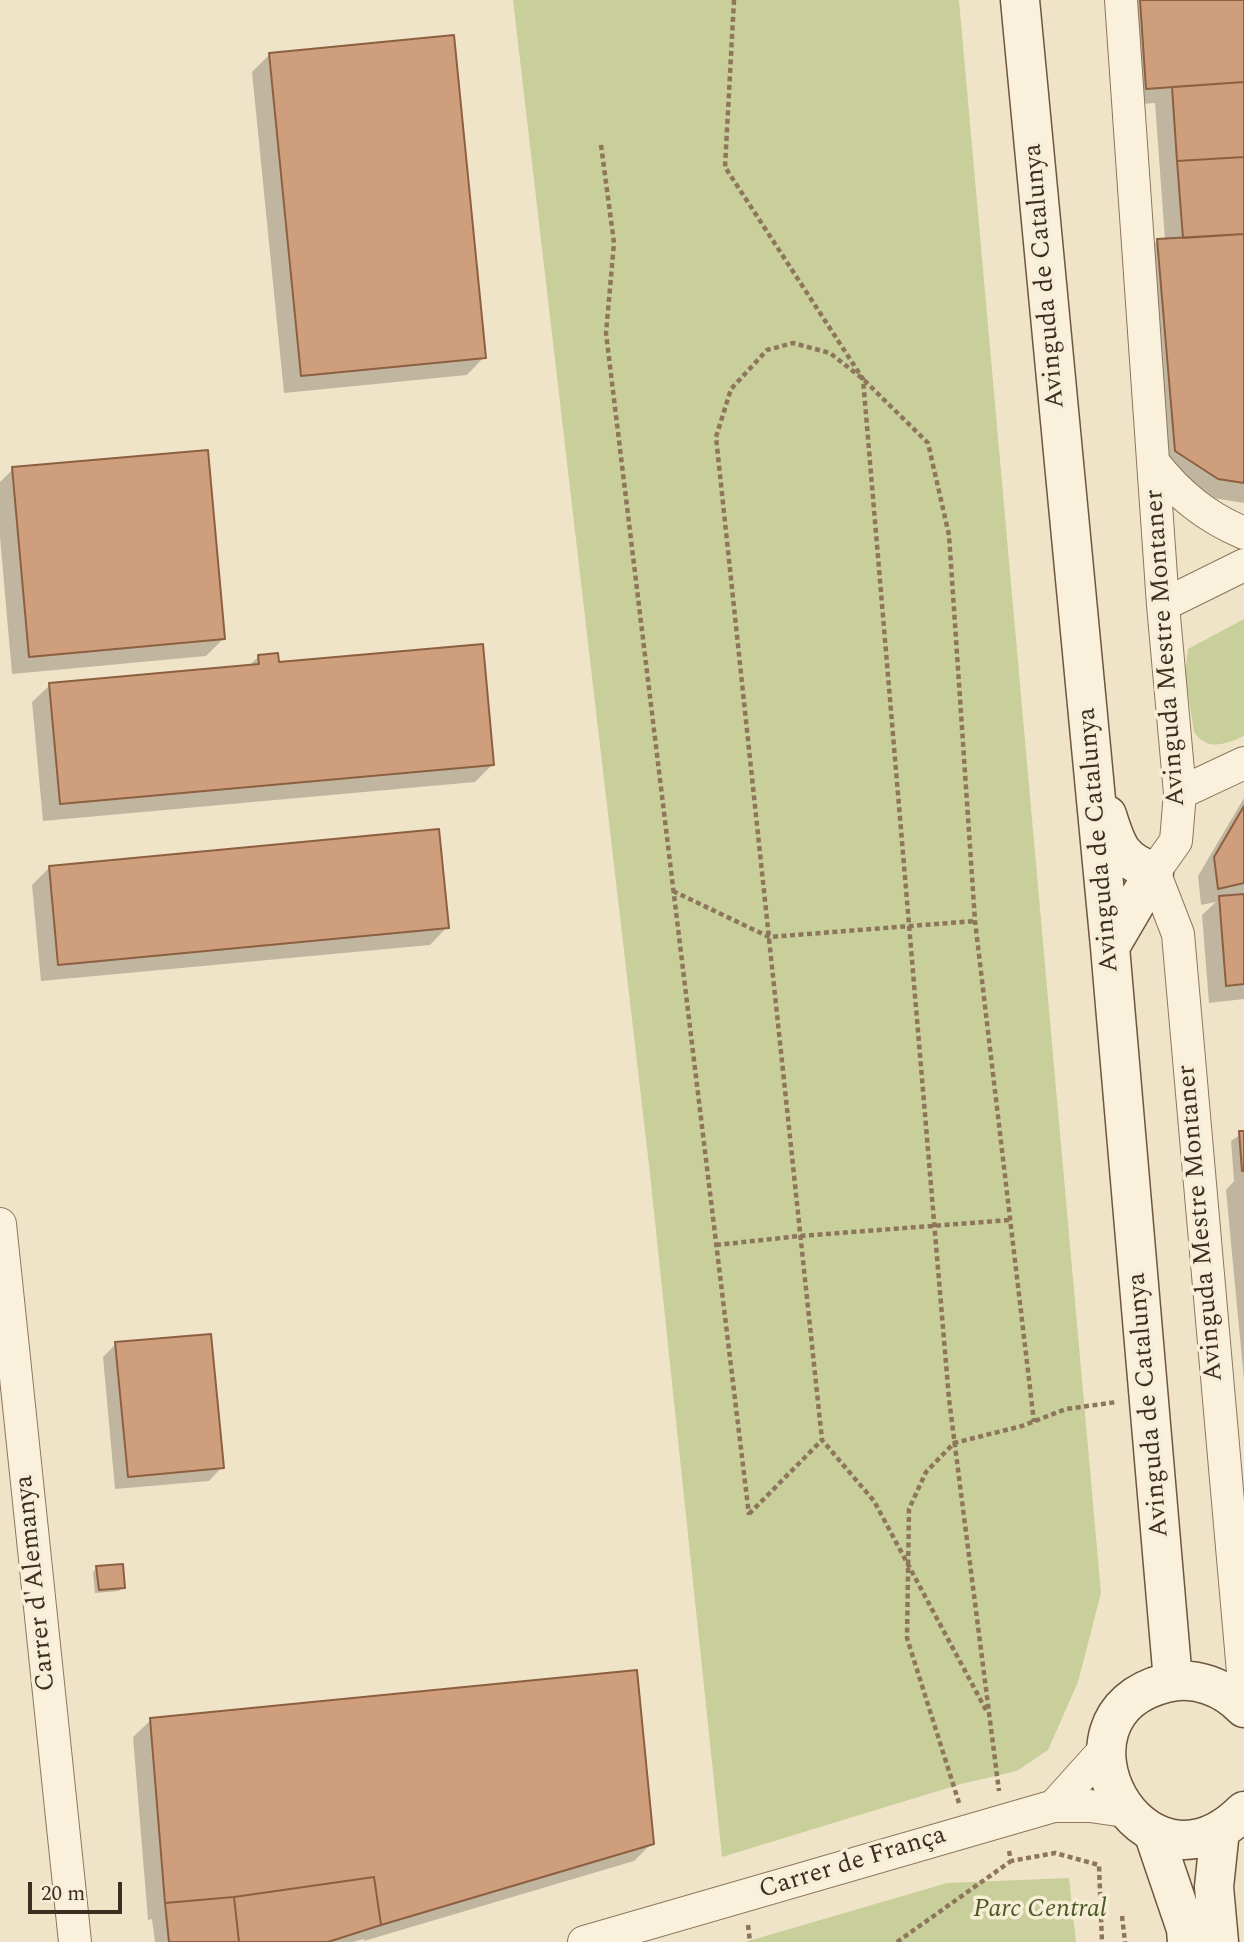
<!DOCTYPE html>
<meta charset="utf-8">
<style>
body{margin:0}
#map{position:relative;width:1244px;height:1942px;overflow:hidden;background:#f0e4c8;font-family:Spectral,serif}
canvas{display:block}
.scale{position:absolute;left:28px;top:1882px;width:94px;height:32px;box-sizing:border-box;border:4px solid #3d2e20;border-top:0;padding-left:9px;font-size:21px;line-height:24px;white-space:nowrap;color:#3d2e20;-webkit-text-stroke:5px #f7eed8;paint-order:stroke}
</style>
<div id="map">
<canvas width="1244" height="1942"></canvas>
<div class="scale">20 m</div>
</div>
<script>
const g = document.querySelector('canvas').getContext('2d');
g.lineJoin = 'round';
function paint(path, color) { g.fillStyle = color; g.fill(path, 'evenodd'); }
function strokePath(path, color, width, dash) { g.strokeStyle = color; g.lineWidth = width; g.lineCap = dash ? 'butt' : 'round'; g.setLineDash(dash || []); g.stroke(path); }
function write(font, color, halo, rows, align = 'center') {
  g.font = font + ' Spectral,serif'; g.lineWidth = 7; g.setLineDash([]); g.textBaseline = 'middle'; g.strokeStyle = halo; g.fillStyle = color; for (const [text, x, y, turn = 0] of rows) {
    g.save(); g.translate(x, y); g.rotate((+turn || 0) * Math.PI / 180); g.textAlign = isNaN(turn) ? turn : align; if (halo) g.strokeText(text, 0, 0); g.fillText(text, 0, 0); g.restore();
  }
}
paint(new Path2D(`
 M513 0H959L1101 1593 1078 1682 1048 1750 1017 1771 961 1784 722 1857 649 1165Z
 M1244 619V736C1226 744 1207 752 1194 732L1185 673 1188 649Z
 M1069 1878 1076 1942H745L947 1883Z`), '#c9cf9b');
paint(new Path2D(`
 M1122 0H1244V503L1200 496 1158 468 1140 258 1158 241 1165 240 1155 103 1129 105Z
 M270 54 484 357 467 375 284 393 252 72Z
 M13 469 223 639 206 656 12 674 0 537V482Z
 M259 656 492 765 475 782 43 821 32 702 50 685 248 667Z
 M1244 798V999L1209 1003 1202 915 1216 902 1201 905 1198 876Z
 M50 867 447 927 430 945 41 981 32 885Z
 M1244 1132V1380L1226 1190 1234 1181 1231 1141Z
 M116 1344 222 1467 209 1481 115 1489 103 1357Z
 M97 1568 123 1587 119 1591 95 1593 93 1572Z
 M151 1720 652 1843 634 1861 364 1941V1939L353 1942H155L152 1919 148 1920 133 1737Z`), '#0003');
const building = new Path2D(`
 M1140 0H1244V82L1146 89Z
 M454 35 486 358 301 376 269 53Z
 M1244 82V157L1177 161 1172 87Z
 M1244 157V234L1183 238 1177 161Z
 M1244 234V483L1218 479 1175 451 1157 239Z
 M208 450 225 639 29 657 12 467Z
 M483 644 494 765 60 804 49 683 259 664 258 655 278 653 279 662Z
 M1244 806V883L1218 889 1214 857Z
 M439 829 449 928 58 965 49 866Z
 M1244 894V984L1226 986 1219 896Z
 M1239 1131H1244V1171H1242Z
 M211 1334 224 1468 128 1477 115 1342Z
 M123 1564 125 1588 99 1590 96 1566Z
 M637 1670 654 1844 381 1925 374 1877 234 1897 165 1903 150 1718Z
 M374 1877 381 1925 328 1942H239L234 1897Z
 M234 1897 239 1942H169L165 1903Z`);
paint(building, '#cf9f7d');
strokePath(building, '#8d5f41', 2);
const street = new Path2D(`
 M1121 0 1163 605 1180 793 1176 841 1154 872 1178 934 1243 1672 1239 1703
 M1154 463C1179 495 1206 517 1244 533
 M1163 605 1244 565
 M1180 793 1244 763
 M0 1224 75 1942
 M1054 1806 1107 1747
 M584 1942 1054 1806H1090L1125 1811`);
const secondary = new Path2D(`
 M1020 0 1110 947 1173 1681
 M1107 815C1117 847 1121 860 1154 872L1110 947
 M1244 1708C1224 1687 1195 1676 1166 1683 1037 1715 1142 1913 1244 1811
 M1153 1832 1186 1929 1187 1942
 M1219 1942 1214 1887 1220 1830`);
strokePath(street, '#8d765c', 34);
strokePath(secondary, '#6f573f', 41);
strokePath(new Path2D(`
 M734 0 725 167 863 379 949 1399 999 1791
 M601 145 614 243 606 333 749 1515
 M673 891 769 937 975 921
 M716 1245 800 1236 1010 1220
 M749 1514 822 1440
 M986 1710 874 1501 822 1440 716 437 731 389 767 350 793 343 830 353 863 379 928 443 949 535 975 921 1034 1422
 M959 1803 907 1638 909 1509 926 1472 954 1443 1022 1426 1066 1409 1117 1402
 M1009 1851 1011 1861 1055 1853 1099 1865 1102 1942
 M1122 1916 1125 1942
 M748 1925 750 1942
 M897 1942 1011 1861`), '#8d765c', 4.5, [5, 3.5]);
strokePath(street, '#faf1dc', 32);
strokePath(secondary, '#faf1dc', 38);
write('26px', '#3d2e20', '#f7eed8', [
 ["Avinguda de Catalunya",1046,276,-95],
 ["Avinguda Mestre Montaner",1167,648,-94],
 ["Avinguda de Catalunya",1100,840,-95],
 ["Avinguda Mestre Montaner",1202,1223,-95],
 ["Avinguda de Catalunya",1150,1405,-95],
 ["Carrer d'Alemanya",37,1583,-96],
 ["Carrer de França",853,1864,-17]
]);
write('italic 26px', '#4d5a26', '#f7eed8', [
 ["Parc Central",1040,1911]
]);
</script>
